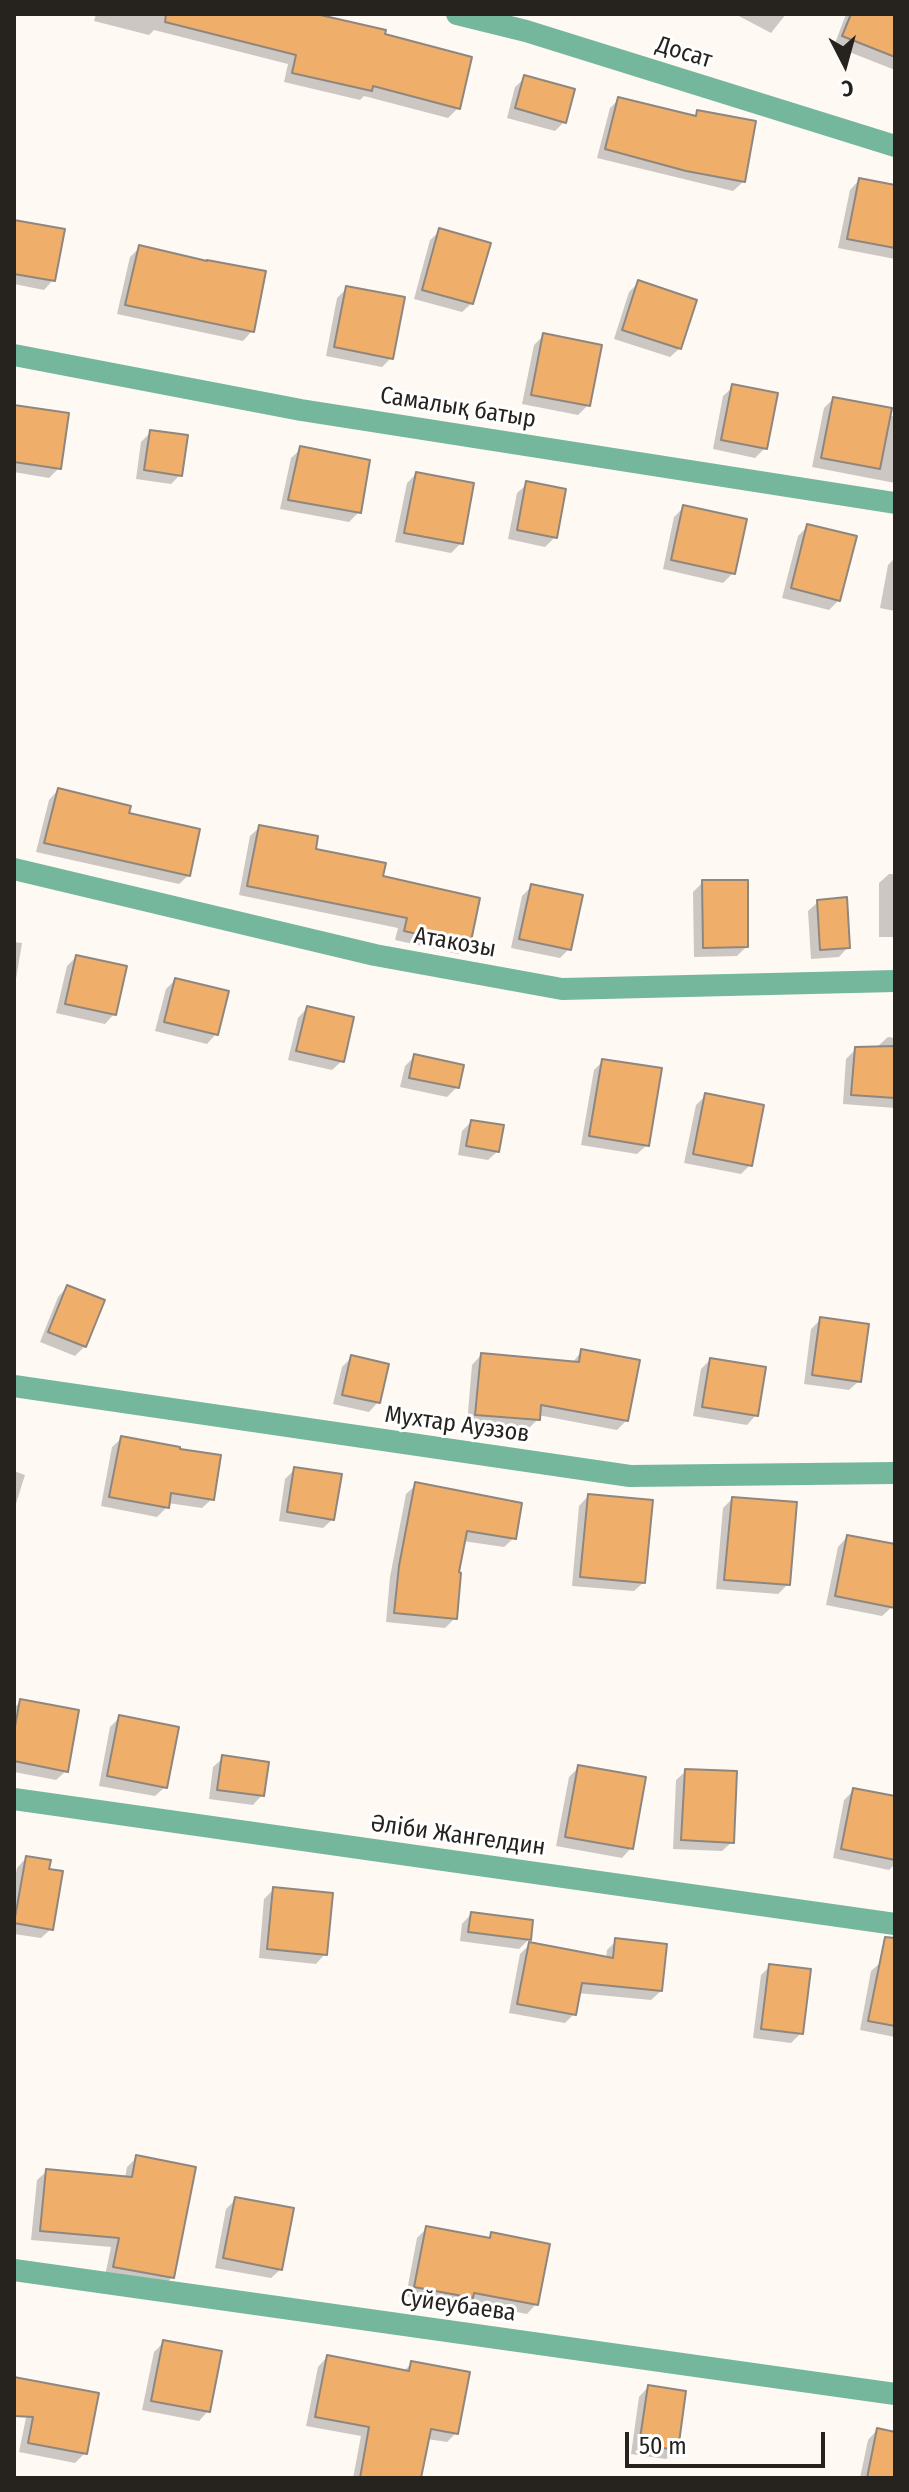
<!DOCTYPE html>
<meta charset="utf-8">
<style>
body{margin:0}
#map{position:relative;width:909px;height:2492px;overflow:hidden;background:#fff9f4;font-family:"Fira Sans Condensed",sans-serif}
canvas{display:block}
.frame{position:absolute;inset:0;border:16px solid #26231f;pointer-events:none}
.north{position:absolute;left:805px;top:24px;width:80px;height:80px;-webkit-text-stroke:6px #fff;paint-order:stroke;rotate:174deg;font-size:22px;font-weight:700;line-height:32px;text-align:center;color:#26231f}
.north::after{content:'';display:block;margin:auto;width:28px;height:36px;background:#26231f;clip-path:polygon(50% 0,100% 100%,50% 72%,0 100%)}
.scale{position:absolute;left:625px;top:2432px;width:200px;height:36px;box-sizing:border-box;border:4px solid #26231f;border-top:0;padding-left:10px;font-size:24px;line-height:28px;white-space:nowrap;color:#26231f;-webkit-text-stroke:6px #fff;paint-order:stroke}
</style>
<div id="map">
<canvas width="909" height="2492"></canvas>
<div class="frame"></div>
<div class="north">С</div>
<div class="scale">50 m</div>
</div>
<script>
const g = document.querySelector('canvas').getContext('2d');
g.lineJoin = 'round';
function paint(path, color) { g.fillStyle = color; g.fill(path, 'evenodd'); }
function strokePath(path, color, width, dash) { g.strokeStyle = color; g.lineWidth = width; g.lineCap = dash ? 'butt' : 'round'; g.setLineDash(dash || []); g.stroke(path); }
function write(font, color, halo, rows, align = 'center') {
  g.font = font + ' "Fira Sans Condensed",sans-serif'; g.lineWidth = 6; g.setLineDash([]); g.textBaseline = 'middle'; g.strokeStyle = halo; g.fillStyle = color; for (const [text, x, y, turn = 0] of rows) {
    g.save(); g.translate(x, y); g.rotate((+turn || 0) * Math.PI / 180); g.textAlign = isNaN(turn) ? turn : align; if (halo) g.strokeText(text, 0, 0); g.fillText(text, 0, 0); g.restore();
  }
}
paint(new Path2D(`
 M96 14H307L383 35 458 108 448 118 364 96 360 100 284 82 288 64 154 30 149 35 94 21Z
 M735 14H786L771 33Z
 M846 14H895V70L834 46Z
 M525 78 564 122 555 131 507 118 515 87Z
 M619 99 693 118 698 112 743 182 733 191 597 158 610 108Z
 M859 180 895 187V259L838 248 850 190Z
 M14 222 53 280 44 290 14 284Z
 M440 231 472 303 462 312 414 299 430 240Z
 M140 247 252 331 243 341 117 314 130 257Z
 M638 283 680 348 670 357 614 339 629 292Z
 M347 288 391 358 382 367 326 356 337 298Z
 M543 336 588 405 578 415 522 404 534 345Z
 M733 387 765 448 755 458 713 449 723 396Z
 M833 399 895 417V483L812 467 824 408Z
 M14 407 59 468 49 478 14 472Z
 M151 432 180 475 171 484 136 479 141 442Z
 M301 449 359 512 349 522 280 509 291 458Z
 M416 474 461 543 451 553 395 542 407 483Z
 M527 484 555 537 545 547 508 539 517 493Z
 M684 507 733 573 723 583 663 569 674 517Z
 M808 526 839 600 829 610 782 598 798 536Z
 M895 558V611L880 608 888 565Z
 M58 790 126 815 189 875 179 884 36 852 49 800Z
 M260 827 381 878 468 945 458 954 395 940 398 928 239 895 250 836Z
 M889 874H895V937H879V883Z
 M703 882 746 947 737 956 694 957 693 892Z
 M532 886 569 949 560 958 511 948 522 896Z
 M818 902 848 947 839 957 811 959 808 911Z
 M14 942 22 943 14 991Z
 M76 957 114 1014 105 1024 56 1013 67 966Z
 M175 980 216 1034 207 1044 155 1031 166 989Z
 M307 1008 342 1061 332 1070 288 1060 298 1018Z
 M888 1037 895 1038V1108L843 1104 846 1059 856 1049 878 1046Z
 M414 1057 457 1087 447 1097 400 1087 405 1066Z
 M603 1061 647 1145 637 1154 581 1145 594 1070Z
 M706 1095 750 1165 741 1174 684 1163 696 1105Z
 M471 1122 498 1151 488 1160 458 1155 462 1131Z
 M67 1287 85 1346 75 1356 40 1342 58 1297Z
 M821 1319 859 1381 849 1390 804 1384 811 1329Z
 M582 1351 627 1420 617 1430 538 1415V1419L528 1429 467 1424 472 1365 481 1355 572 1363Z
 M351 1358 378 1402 369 1412 333 1404 342 1367Z
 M710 1360 756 1415 747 1425 693 1416 701 1369Z
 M122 1438 212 1499 202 1508 168 1503 167 1507 157 1517 101 1506 112 1447Z
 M295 1469 333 1519 323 1528 279 1521 285 1479Z
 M14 1471 25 1475 14 1510Z
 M416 1485 514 1538 504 1547 463 1541 456 1574 455 1618 445 1628 386 1622 390 1577 406 1494Z
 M588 1496 644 1582 634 1591 572 1586 579 1506Z
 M732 1499 788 1584 778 1594 716 1589 723 1508Z
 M847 1537 895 1546V1591L892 1607 882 1616 826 1605 838 1547Z
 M21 1701 66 1771 56 1780 14 1772V1708Z
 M120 1717 165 1787 155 1796 99 1786 110 1727Z
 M223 1758 262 1795 253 1805 209 1799 213 1767Z
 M579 1767 631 1848 622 1858 556 1846 569 1777Z
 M686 1771 732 1842 722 1851 673 1849 676 1780Z
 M854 1790 895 1798V1864L889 1870 833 1858 844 1800Z
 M26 1858 51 1929 41 1938 14 1934V1882L17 1868Z
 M274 1889 325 1954 316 1964 259 1958 264 1899Z
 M471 1914 529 1939 519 1949 460 1941 462 1924Z
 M616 1941 661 1991 651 2000 578 1993 574 2014 565 2023 509 2013 520 1954 530 1944 606 1959 607 1950Z
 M881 1962 895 1964V2037L860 2030 871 1971Z
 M770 1966 801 2033 791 2043 753 2038 761 1975Z
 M137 2157 172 2277 163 2287 105 2276 111 2247 31 2240 37 2180 47 2171 125 2178 127 2167Z
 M236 2199 281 2269 271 2278 215 2268 226 2209Z
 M427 2228 487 2240 492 2235 536 2304 527 2314 466 2302 462 2307 406 2296 417 2238Z
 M164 2342 208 2411 199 2421 142 2410 154 2352Z
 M327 2357 403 2372 412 2363 456 2433 447 2442 427 2439 419 2478H353L361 2436 306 2426 318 2367Z
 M648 2387 676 2449 666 2459 631 2454 639 2397Z
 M31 2393 85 2453 75 2463 19 2452Z
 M877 2430 895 2434V2478H860L868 2440Z`), '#0003');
const building = new Path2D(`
 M166 14H316L386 30 385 34 472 57 460 109 373 86 372 91 292 73 296 55 165 22Z
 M851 14H895V57L842 36Z
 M524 75 575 89 566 123 515 108Z
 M618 97 696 116 697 110 756 121 745 182 686 171 605 149Z
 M859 178 895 185V248L847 239Z
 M14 220 65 229 55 281 14 274Z
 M439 228 491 243 473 304 422 290Z
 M139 245 207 261V260L266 271 254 332 125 305Z
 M638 280 697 300 681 349 622 330Z
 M346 286 405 297 393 359 334 347Z
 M543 333 602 345 590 406 531 395Z
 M732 384 778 393 767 449 721 440Z
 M833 397 892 408 880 469 821 458Z
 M14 405 69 413 61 469 14 462Z
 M150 430 188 435 182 476 144 470Z
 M300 446 370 460 361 513 288 500Z
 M416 472 474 483 463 544 404 533Z
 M526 481 566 489 557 538 517 530Z
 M683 505 747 519 735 574 671 560Z
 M807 524 857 536 840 601 791 588Z
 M58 788 131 806 129 813 200 829 190 876 44 843Z
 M259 825 318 836 316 849 386 863 383 876 480 898 470 946 404 931 407 918 247 886Z
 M702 880H748V947L703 948Z
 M531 884 583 895 571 950 519 939Z
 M847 897 850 948 820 950 817 900Z
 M76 955 127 966 116 1015 65 1004Z
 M175 978 229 991 218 1035 164 1022Z
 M307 1006 354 1017 344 1062 296 1051Z
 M895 1046V1098L851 1095 855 1047Z
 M414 1054 464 1065 459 1088 409 1078Z
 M602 1059 662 1068 649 1146 589 1136Z
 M705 1093 764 1105 752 1166 693 1154Z
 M471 1120 504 1125 499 1152 466 1146Z
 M67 1285 105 1300 86 1347 48 1332Z
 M820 1317 869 1324 861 1382 812 1375Z
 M581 1349 640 1360 628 1421 541 1405 540 1420 475 1415 481 1353 579 1362Z
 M351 1355 389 1364 380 1403 342 1395Z
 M710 1358 766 1367 758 1416 702 1407Z
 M121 1436 180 1447V1449L221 1455 214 1500 171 1493 169 1508 109 1497Z
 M294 1467 342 1474 334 1520 287 1512Z
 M415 1482 522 1503 516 1539 467 1531 459 1572 461 1573 457 1619 394 1613 399 1566Z
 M588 1494 653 1500 645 1583 580 1577Z
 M732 1497 797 1502 790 1585 724 1580Z
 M847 1535 895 1544V1608L835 1596Z
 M20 1699 79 1710 68 1772 14 1761V1732Z
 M119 1715 179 1727 167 1788 107 1776Z
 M222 1755 269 1762 264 1796 217 1790Z
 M578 1765 646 1777 633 1849 565 1837Z
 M685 1769 737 1771 734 1843 681 1840Z
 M853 1788 895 1796V1860L841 1849Z
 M26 1856 51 1860 49 1869 63 1871 53 1930 14 1923Z
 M273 1887 333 1893 327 1955 267 1949Z
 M471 1912 533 1920 531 1940 468 1932Z
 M885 1937 895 1938V2026L868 2021Z
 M615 1938 667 1944 662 1991 582 1983 576 2015 517 2004 529 1942 613 1958Z
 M769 1964 811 1969 803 2034 761 2029Z
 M136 2155 196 2167 174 2278 113 2267 119 2238 40 2231 46 2169 132 2177Z
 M235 2197 294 2208 282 2270 223 2258Z
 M426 2226 490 2238 491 2232 550 2244 538 2305 474 2293 473 2298 414 2287Z
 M163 2340 222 2351 210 2412 151 2401Z
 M327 2355 409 2371 411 2361 470 2372 458 2434 431 2429 421 2478H360L369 2427 315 2417Z
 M14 2377 99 2393 87 2454 28 2443 33 2417 14 2416Z
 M648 2385 686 2391 678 2450 639 2445Z
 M877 2428 895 2432V2478H867Z`);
paint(building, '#f0ae6b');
strokePath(building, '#8f877e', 2);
strokePath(new Path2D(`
 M457 14 526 31 895 146
 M14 355 301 410 895 503
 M14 869 375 955 562 989 895 981
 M14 1386 630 1476 895 1473
 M14 1799 895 1924
 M14 2270 895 2394`), '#75b79c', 22);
write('24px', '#26231f', '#fff', [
 ["Досат",684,53,17],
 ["Самалық батыр",458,408,9],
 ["Атакозы",455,943,10],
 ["Мухтар Ауэзов",457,1425,8],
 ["Әліби Жангелдин",458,1836,8],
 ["Суйеубаева",458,2306,8]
]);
</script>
